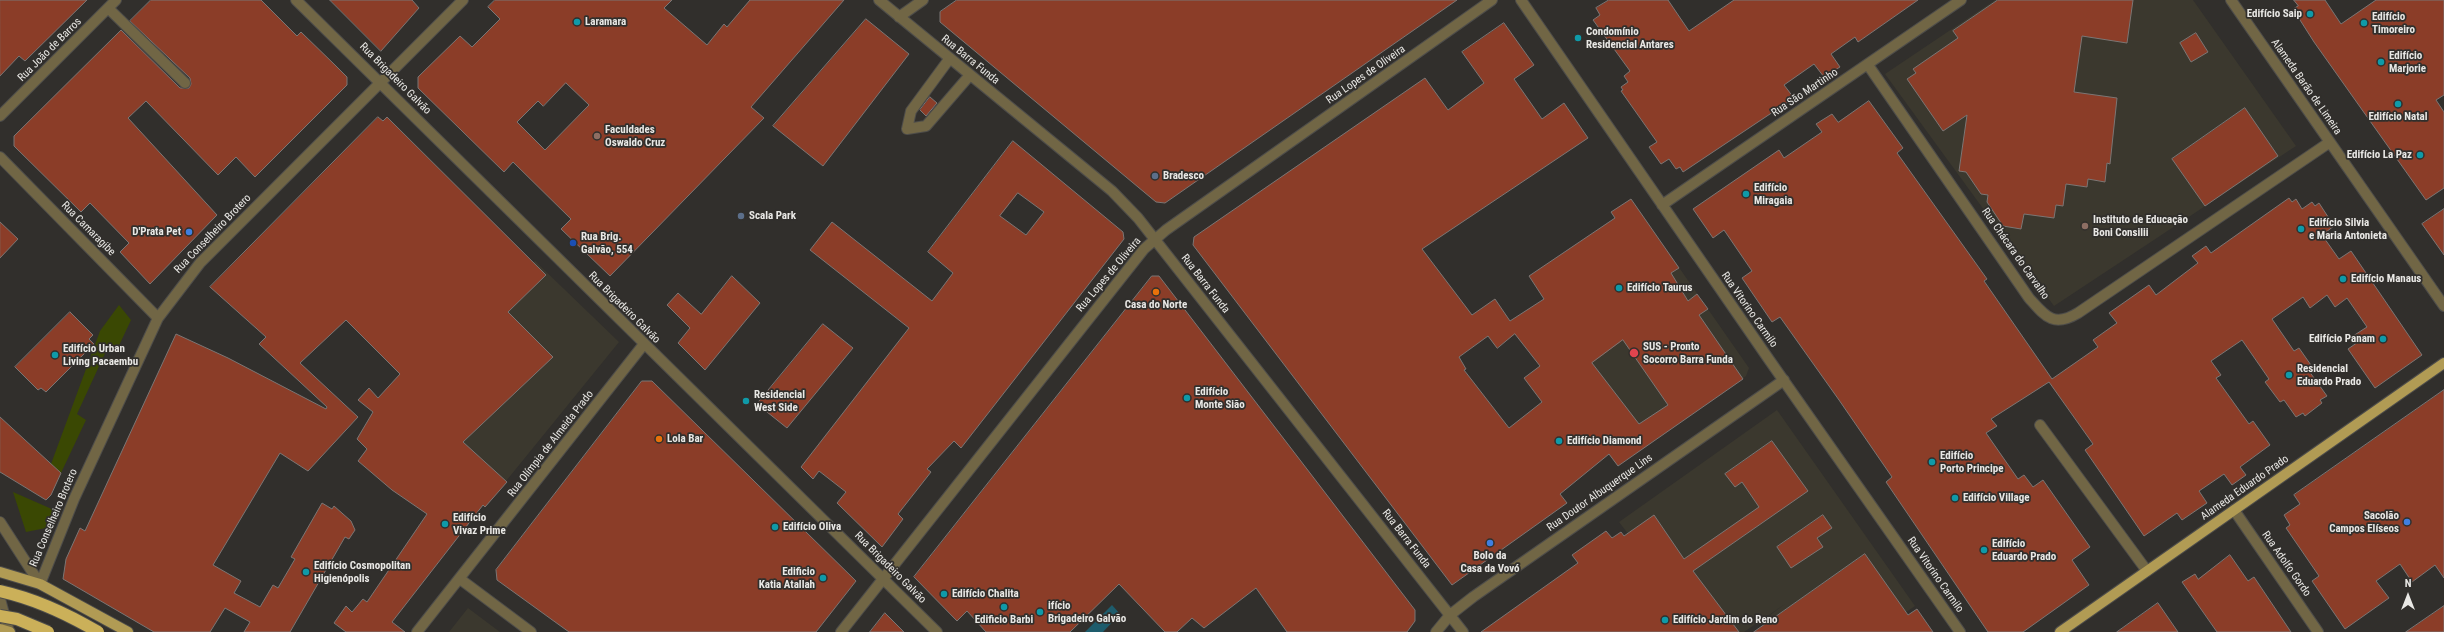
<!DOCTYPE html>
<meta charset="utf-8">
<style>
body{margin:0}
#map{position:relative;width:2444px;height:632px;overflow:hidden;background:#312f2c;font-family:"Roboto Condensed",sans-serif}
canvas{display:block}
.north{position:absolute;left:2388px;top:576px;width:40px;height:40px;-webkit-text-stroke:3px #312f2c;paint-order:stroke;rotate:0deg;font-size:11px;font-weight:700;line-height:16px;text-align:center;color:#e9e8e5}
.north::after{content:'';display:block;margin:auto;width:14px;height:18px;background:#e9e8e5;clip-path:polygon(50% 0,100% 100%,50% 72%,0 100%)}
</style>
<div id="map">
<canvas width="2444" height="632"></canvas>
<div class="north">N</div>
</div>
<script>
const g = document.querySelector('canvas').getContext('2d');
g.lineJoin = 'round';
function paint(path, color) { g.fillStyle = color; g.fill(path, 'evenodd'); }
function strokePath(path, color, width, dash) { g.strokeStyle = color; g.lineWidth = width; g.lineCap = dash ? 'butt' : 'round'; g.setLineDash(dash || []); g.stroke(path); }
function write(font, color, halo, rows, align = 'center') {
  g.font = font + ' "Roboto Condensed",sans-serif'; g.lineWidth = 3.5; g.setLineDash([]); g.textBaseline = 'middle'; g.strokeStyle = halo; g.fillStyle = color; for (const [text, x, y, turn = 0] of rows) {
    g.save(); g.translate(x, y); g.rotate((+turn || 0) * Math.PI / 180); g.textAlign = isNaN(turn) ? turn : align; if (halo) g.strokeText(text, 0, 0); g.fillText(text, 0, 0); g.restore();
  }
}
paint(new Path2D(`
 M1995 0H2193L2296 146 2054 306 1885 74Z
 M1671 256 1749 368 1746 376 1618 466 1515 334 1533 322 1549 343Z
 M535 261 619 342 485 507 379 412Z
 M1777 410 1915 606 1877 632H1776L1766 618 1785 604 1744 632H1703L1619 522Z
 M468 608 500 632H449Z`), '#3b382e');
paint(new Path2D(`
 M119 305 131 320 116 352 107 349 77 414 86 420 61 473 51 464 100 331Z
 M13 492 54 510 46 528 26 532Z`), '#3a4803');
paint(new Path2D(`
 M1112 605 1120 614 1103 632H1085Z`), '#1e5c6c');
const building = new Path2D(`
 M0 0H87L25 61 19 56 0 76Z
 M151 0H261L297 36 301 32 335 65 347 77V85L255 177 236 157 218 175 146 101 128 118 217 215 150 284 120 252 129 243 90 203 81 212 14 146V136L121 30 180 88H189L191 84 190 78 130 21Z
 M330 0H412L419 8 381 51Z
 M495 0H672L664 8 707 45 724 24 727 27 750 0H844L751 107 764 118 610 276 561 229 571 219 513 162 504 172 418 88V77L460 36 472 47 500 19 488 7ZM566 83 589 105 545 150 517 122 538 101 543 106Z
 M957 0H1457L1165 203 1156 202 940 22V12Z
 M1609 0H1668L1689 31 1734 0H1918L1858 42 1855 37 1831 54 1840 67 1824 77 1814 64 1784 85 1794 98 1683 172 1680 167 1676 169 1669 159 1661 164 1649 147 1657 142 1621 91 1623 90 1621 87 1628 82 1624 76 1630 71 1593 20 1600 15 1596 8Z
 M1998 0H2133L2127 43 2082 36 2074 92 2117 98 2110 164 2107 163 2105 182 2088 179 2087 187 2066 184 2063 206 2056 205 2054 218 2024 214 2021 229 2003 226 1987 202 1988 195 1981 194 1966 172 1959 171 1967 115 1943 131 1907 79 1916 73 1913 69 1958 38 1953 31Z
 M2294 0H2325L2341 24 2376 0H2444V95L2436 100 2444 112V188L2426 200 2314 42 2293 9 2298 6Z
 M866 19 909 54 823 166 773 126Z
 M1504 23 1534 65 1514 79 1542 119 1564 103 1588 138 1422 249 1472 315 1495 299 1510 321 1544 299 1529 276 1615 218 1611 212 1631 199 1679 268 1671 273 1688 301 1697 294 1708 309 1699 315 1743 379 1618 466 1609 454 1560 494 1567 503 1452 585 1193 245 1194 237 1425 78 1448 110 1484 83 1462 52ZM1515 334 1540 366 1524 378 1542 402 1509 428 1464 370 1466 369 1459 357 1488 336 1497 348ZM1623 340 1668 405 1639 424 1592 363Z
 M2196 33 2208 52 2191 62 2180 43Z
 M930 97 937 103 926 116 920 110Z
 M1869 101 1903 148 1897 153 1987 279 1984 281 2052 379 2098 347 2093 340 2117 323 2109 313 2149 285 2156 295 2198 263 2192 256 2206 246 2211 253 2289 198 2292 202 2296 199 2302 209 2312 202 2315 206 2319 203 2334 226 2322 235 2339 259 2351 251 2422 355 2375 388 2348 349 2358 342 2353 336 2367 327 2347 298 2335 307 2327 295 2310 308 2303 297 2272 319 2294 351 2299 348 2313 368 2309 371 2327 396 2320 400 2322 403 2305 416 2303 413 2296 417 2284 400 2280 402 2265 382 2269 379 2242 340 2211 361 2221 375 2216 378 2249 424 2253 421 2270 445 2240 467 2246 475 2232 485 2224 474 2199 491 2207 503 2182 520 2177 513 2144 536 2085 450 2093 444 2049 382 1991 419 1997 426 1986 433 2018 479 2024 475 2033 487 2043 480 2090 547 2072 560 2089 585 2023 632H1988L1886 482 1892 477 1839 400 1780 317 1772 322 1742 278 1752 271 1724 230 1713 238 1693 209 1779 150 1784 158 1822 132 1816 124 1832 114 1838 122Z
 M2245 108 2278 156 2205 206 2172 159Z
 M378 117 383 121 387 117 546 275 508 312 553 357 463 442 507 482 485 507 483 505 392 622 405 632H346L334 623 346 606 352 612 363 599 367 602 427 514 392 490 358 461 367 449 357 439 373 412 358 400 369 388 378 398 400 374 346 320 300 363 358 417 308 471 280 453 213 565 241 581 234 593 260 607 273 585 278 588 295 559 291 557 322 503 332 509 334 506 351 521 355 530 349 539 345 537 290 632H244L250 622 225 608 210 632H154L63 579 66 559 80 528 85 531 176 334 228 358 326 409 327 407 259 344 266 337 210 287Z
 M1013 141 1123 232 1124 239 961 448 954 441 927 469 931 472 898 514 903 519 882 547 837 503 846 492 819 471 813 479 801 467 909 328 810 250 832 222 932 301 953 273 928 252ZM1018 193 1044 212 1026 235 1000 216Z
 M2444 209V255L2422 224Z
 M0 222 18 239 0 258Z
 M732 276 760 303 705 370 678 343 690 328 667 305 678 293 701 314Z
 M1152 276H1159L1415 610V621L1407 632H1287L1256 588 1204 628 1192 618 1177 632H1165L1119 584 1070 632H986L967 611 957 621 914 577Z
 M70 312 93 335 89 339 94 344 46 392 41 388 38 390 15 367Z
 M823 324 853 348 787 428 757 404Z
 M642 381H652L856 581 816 632H569L497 580 496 570Z
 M2444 390V578L2435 565 2412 582 2400 564 2376 581 2389 598 2345 629 2312 581 2319 576 2286 528 2290 525 2284 515 2300 504 2294 495Z
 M0 417 61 473 51 495 46 500 0 472Z
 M1772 441 1808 491 1693 571 1739 632H1481L1578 563 1572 555 1606 531 1612 538 1621 532 1624 536 1654 515 1684 559 1759 507 1742 482 1735 487 1725 474Z
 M1823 515 1832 528 1817 538 1823 547 1791 568 1777 547Z
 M1865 554 1908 615 1917 609 1933 632H1754Z
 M2230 555 2248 581 2254 577 2291 632H2217L2182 582 2195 574 2198 579Z
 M2158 603 2178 632H2117Z
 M2444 606V632H2406Z
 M885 613 904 632H870Z`);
paint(building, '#8b3d28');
strokePath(building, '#7b7674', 1);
const minor = new Path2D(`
 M296 0 937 632
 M879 0 1112 191 1138 218 1463 632
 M1521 0 1770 361 1960 632
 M2231 0 2444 306
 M108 8 185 83
 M899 17 923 0
 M950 58 911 111 907 129 926 126 970 75
 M1868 65 2029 298C2045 316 2053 328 2078 313L2330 142
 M0 116 116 0
 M0 157 158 318
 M1662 205 1961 0
 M2040 425 2147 571
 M2234 510 2318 632
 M0 522 40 584
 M460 579 531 632
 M40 584 74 499 158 318 200 263 463 0
 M0 599 9 632
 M417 632 644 344
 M841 632 1144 249 1166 230 1492 0
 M1436 632 1450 615 1473 597 1784 380`);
const major = new Path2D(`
 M0 572 40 584 128 632
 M0 629 10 632
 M2060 632 2444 363`);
strokePath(minor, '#4e4d4a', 12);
strokePath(major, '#4e4d4a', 12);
strokePath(minor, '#716645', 10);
strokePath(major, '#b19b54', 10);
const highwayBridge = new Path2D(`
 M0 591C36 599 66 613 98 632
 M0 616 17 619 48 632`);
strokePath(highwayBridge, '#4e4d4a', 14, []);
strokePath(highwayBridge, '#cbb059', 12);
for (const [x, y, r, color] of [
 [2310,14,4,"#0f9aa8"],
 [577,22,4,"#0f9aa8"],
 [2364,23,4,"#0f9aa8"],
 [1578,38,4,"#0f9aa8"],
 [2381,62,4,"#0f9aa8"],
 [2398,104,4,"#0f9aa8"],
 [597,136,4,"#8d6e63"],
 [2420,155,4,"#0f9aa8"],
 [1155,176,4,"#5c6f8a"],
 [1746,194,4,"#0f9aa8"],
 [741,216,4,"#5c6f8a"],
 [2085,226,4,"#8d6e63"],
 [2301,229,4,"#0f9aa8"],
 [189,232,4,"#3f7fe0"],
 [573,243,4,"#1a4fb4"],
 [2343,279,4,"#0f9aa8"],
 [1619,288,4,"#0f9aa8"],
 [1156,292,4,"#e8710a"],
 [2383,339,4,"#0f9aa8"],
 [1634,353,5,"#e0444e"],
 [55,355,4,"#0f9aa8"],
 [2289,375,4,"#0f9aa8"],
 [1187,398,4,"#0f9aa8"],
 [746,401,4,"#0f9aa8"],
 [659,439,4,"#e8710a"],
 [1559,441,4,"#0f9aa8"],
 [1932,462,4,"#0f9aa8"],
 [1955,498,4,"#0f9aa8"],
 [2407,522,4,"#3f7fe0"],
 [445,524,4,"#0f9aa8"],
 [775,527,4,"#0f9aa8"],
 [1490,543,4,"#3f7fe0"],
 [1984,550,4,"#0f9aa8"],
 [306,572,4,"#0f9aa8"],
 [823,578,4,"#0f9aa8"],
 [944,594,4,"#0f9aa8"],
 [1004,607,4,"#0f9aa8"],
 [1040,612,4,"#0f9aa8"],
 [1665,620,4,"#0f9aa8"]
]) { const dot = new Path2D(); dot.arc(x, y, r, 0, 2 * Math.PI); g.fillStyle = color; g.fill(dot); strokePath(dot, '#312f2c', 1.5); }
write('bold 11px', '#e9e8e5', '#312f2c', [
 ["Edifício Saip",2302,14,"right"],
 ["Edifício",2372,17],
 ["Timoreiro",2372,30],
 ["Laramara",585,22],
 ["Condomínio",1586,32],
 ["Residencial Antares",1586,45],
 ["Edifício",2389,56],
 ["Marjorie",2389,69],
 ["Edifício Natal",2398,117,"center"],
 ["Faculdades",605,130],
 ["Oswaldo Cruz",605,143],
 ["Edifício La Paz",2412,155,"right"],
 ["Bradesco",1163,176],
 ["Edifício",1754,188],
 ["Miragaia",1754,201],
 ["Scala Park",749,216],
 ["Instituto de Educação",2093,220],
 ["Boni Consilii",2093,233],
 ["Edifício Silvia",2309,223],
 ["e Maria Antonieta",2309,236],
 ["D'Prata Pet",181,232,"right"],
 ["Rua Brig.",581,237],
 ["Galvão, 554",581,250],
 ["Edifício Manaus",2351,279],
 ["Edifício Taurus",1627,288],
 ["Casa do Norte",1156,305,"center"],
 ["Edifício Panam",2375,339,"right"],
 ["SUS - Pronto",1643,347],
 ["Socorro Barra Funda",1643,360],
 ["Edifício Urban",63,349],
 ["Living Pacaembu",63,362],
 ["Residencial",2297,369],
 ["Eduardo Prado",2297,382],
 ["Edifício",1195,392],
 ["Monte Sião",1195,405],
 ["Residencial",754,395],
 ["West Side",754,408],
 ["Lola Bar",667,439],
 ["Edifício Diamond",1567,441],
 ["Edifício",1940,456],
 ["Porto Principe",1940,469],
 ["Edifício Village",1963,498],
 ["Sacolão",2399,516,"right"],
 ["Campos Elíseos",2399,529,"right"],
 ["Edifício",453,518],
 ["Vivaz Prime",453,531],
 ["Edifício Oliva",783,527],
 ["Edifício",1992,544],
 ["Eduardo Prado",1992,557],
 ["Bolo da",1490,556,"center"],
 ["Casa da Vovó",1490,569,"center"],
 ["Edifício Cosmopolitan",314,566],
 ["Higienópolis",314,579],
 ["Edificio",815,572,"right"],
 ["Katia Atallah",815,585,"right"],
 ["Edifício Chalita",952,594],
 ["ifício",1048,606],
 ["Brigadeiro Galvão",1048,619],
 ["Edificio Barbi",1004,620,"center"],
 ["Edifício Jardim do Reno",1673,620]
], 'left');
write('11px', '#e9e8e5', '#312f2c', [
 ["Rua João de Barros",50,50,-45],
 ["Rua Barra Funda",970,60,39],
 ["Rua Lopes de Oliveira",1366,75,-35],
 ["Rua Brigadeiro Galvão",395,79,45],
 ["Alameda Barão de Limeira",2306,87,55],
 ["Rua São Martinho",1805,93,-34],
 ["Rua Camaragibe",88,229,45],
 ["Rua Conselheiro Brotero",213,234,-46],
 ["Rua Chácara do Carvalho",2015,254,55],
 ["Rua Lopes de Oliveira",1109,275,-50],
 ["Rua Barra Funda",1205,284,52],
 ["Rua Brigadeiro Galvão",624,308,45],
 ["Rua Vitorino Carmilo",1749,310,55],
 ["Rua Olímpia de Almeida Prado",551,444,-52],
 ["Alameda Eduardo Prado",2245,488,-35],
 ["Rua Doutor Albuquerque Lins",1600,493,-35],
 ["Rua Conselheiro Brotero",54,518,-67],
 ["Rua Barra Funda",1406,539,52],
 ["Rua Adolfo Gordo",2286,564,55],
 ["Rua Brigadeiro Galvão",890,568,45],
 ["Rua Vitorino Carmilo",1935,575,55]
]);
</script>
